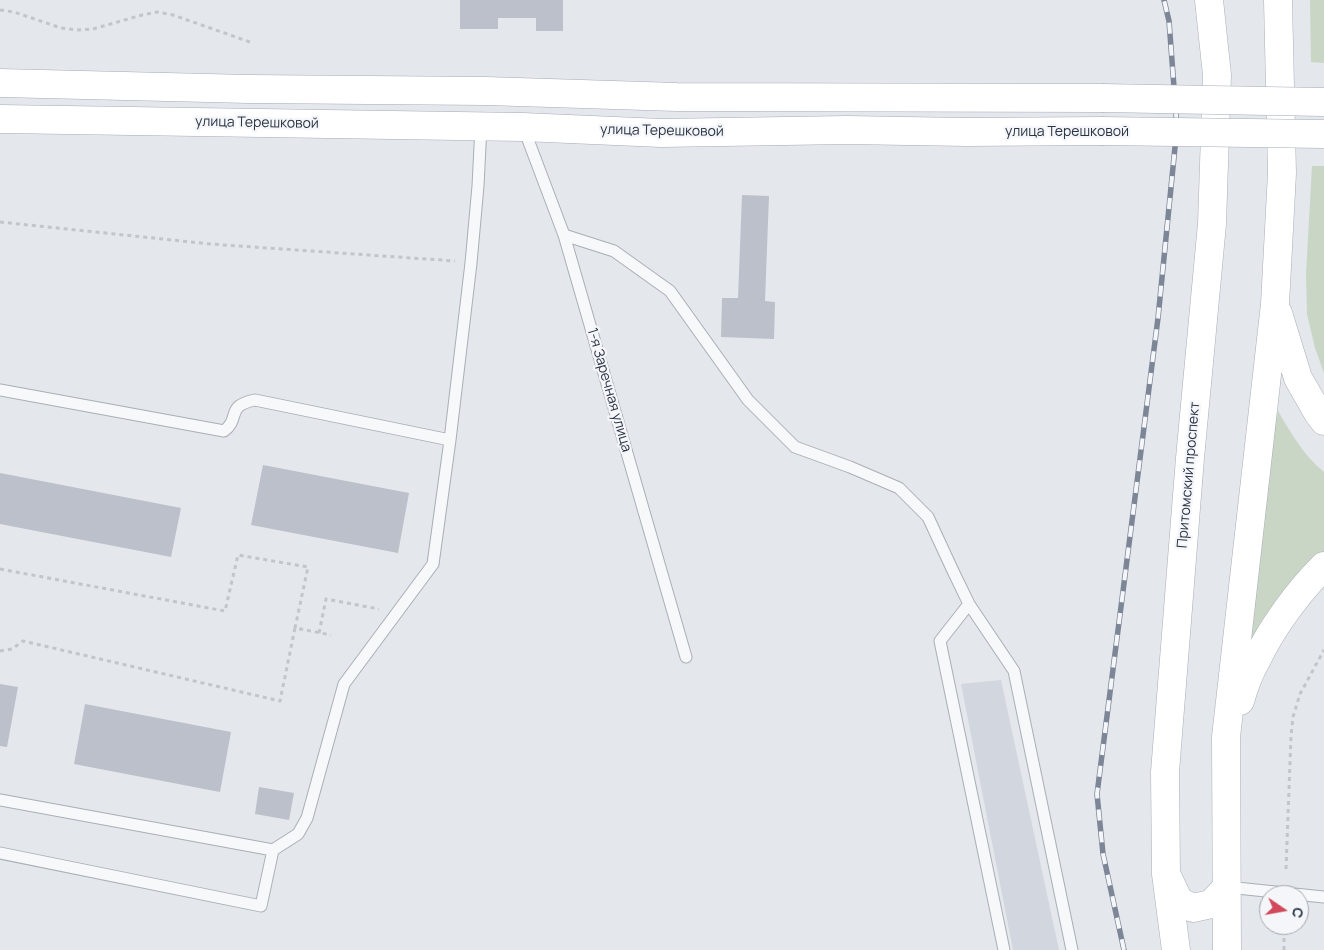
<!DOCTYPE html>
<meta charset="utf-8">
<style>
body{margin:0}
#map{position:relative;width:1324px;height:950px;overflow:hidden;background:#e4e7ec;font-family:Manrope,sans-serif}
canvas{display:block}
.north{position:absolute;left:1259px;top:885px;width:50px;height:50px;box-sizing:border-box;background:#f4f6f9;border:1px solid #a4a8b1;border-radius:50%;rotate:102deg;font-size:14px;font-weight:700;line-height:20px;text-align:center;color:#2b3445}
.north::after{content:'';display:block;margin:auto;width:18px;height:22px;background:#d1495b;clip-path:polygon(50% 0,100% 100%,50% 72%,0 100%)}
</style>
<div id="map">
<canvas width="1324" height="950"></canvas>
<div class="north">С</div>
</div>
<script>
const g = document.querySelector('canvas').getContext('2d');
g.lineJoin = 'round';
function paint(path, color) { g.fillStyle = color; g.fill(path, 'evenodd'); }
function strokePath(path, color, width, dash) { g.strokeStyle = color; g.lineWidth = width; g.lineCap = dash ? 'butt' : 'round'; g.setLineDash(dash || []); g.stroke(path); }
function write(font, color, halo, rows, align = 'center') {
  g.font = font + ' Manrope,sans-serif'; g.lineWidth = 4.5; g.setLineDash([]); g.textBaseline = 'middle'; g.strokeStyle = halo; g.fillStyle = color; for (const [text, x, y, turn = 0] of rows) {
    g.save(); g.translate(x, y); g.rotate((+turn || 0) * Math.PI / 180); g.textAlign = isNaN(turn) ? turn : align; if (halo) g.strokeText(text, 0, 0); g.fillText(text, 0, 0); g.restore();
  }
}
paint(new Path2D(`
 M1001 680 1059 950H1013L961 684Z`), '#d2d6de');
paint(new Path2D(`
 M1310 0H1324V63L1311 62Z
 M1312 166H1324V373L1315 348 1307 314 1306 274Z
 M1278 411C1291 433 1304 456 1324 472V555L1250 652 1271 446Z`), '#c9d6c5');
paint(new Path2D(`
 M460 0H563V31H536V18H498V29H460Z
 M742 195 769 196 765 301 775 302 774 339 721 337 722 298H738Z
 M263 465 409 493 398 553 251 525Z
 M0 473 181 508 171 557 0 524Z
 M0 684 18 687 7 747 0 746Z
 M85 704 231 732 220 792 74 764Z
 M259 787 294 793 289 820 255 814Z`), '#bbc0ca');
const service = new Path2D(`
 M524 129 564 235 686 657
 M564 235 614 251 670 291 748 400 795 447 850 467 899 488 928 517 953 571 969 604 1014 671 1072 950
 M0 390 224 431C241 418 225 406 255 400L450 440
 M969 604 940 641 1004 950
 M0 800 273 850 298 834 307 818 344 684 433 564 450 440 471 263 478 186 481 126
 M0 853 261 906 273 850
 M1227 887 1324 897`);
const secondary = new Path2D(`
 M1278 313 1298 378 1318 413 1324 421
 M1240 701C1244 687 1249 673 1256 661 1272 627 1298 592 1324 566
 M1168 878 1179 901 1193 908 1211 904 1227 887
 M1176 950 1166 874 1165 772 1190 458 1212 224 1217 75 1209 0
 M1227 950 1226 737 1275 304 1282 173 1278 0`);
const primary = new Path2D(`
 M0 83 249 89 486 91 677 97 1102 98
 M0 119 523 127 661 133 847 130 967 132 1101 131`);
strokePath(service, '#a9aeb7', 13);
strokePath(secondary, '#a9aeb7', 29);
strokePath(primary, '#a3abb8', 29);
strokePath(new Path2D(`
 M0 10 14 12 61 28 77 30 93 29 142 15 157 12 173 15 250 42
 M0 222 210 244 455 261
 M0 569 225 611 238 555 308 567 295 628 331 635
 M319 633 326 599 379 609
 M0 651 12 649 23 641 280 701 295 628
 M1286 869 1291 736 1293 717 1300 694 1324 650
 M1284 950V925`), '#c2c5cb', 3, [4, 4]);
strokePath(service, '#f7f8fa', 11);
strokePath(secondary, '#fff', 28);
strokePath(primary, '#fff', 28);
const rail = new Path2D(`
 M1124 950 1103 854 1097 794 1158 318 1177 127 1169 21 1164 0`);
strokePath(rail, '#7d8696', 5.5);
strokePath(rail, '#f4f6f9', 4, [11]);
const primaryBridge = new Path2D(`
 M1102 98 1324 102
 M1101 131 1324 134`);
strokePath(primaryBridge, '#a3abb8', 29, []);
strokePath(primaryBridge, '#fff', 28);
write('14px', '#2b3445', '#f4f6f9', [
 ["улица Терешковой",257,123,1],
 ["улица Терешковой",662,131,1],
 ["улица Терешковой",1067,132],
 ["1-я Заречная улица",609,390,74],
 ["Притомский проспект",1189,475,-85]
]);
</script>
